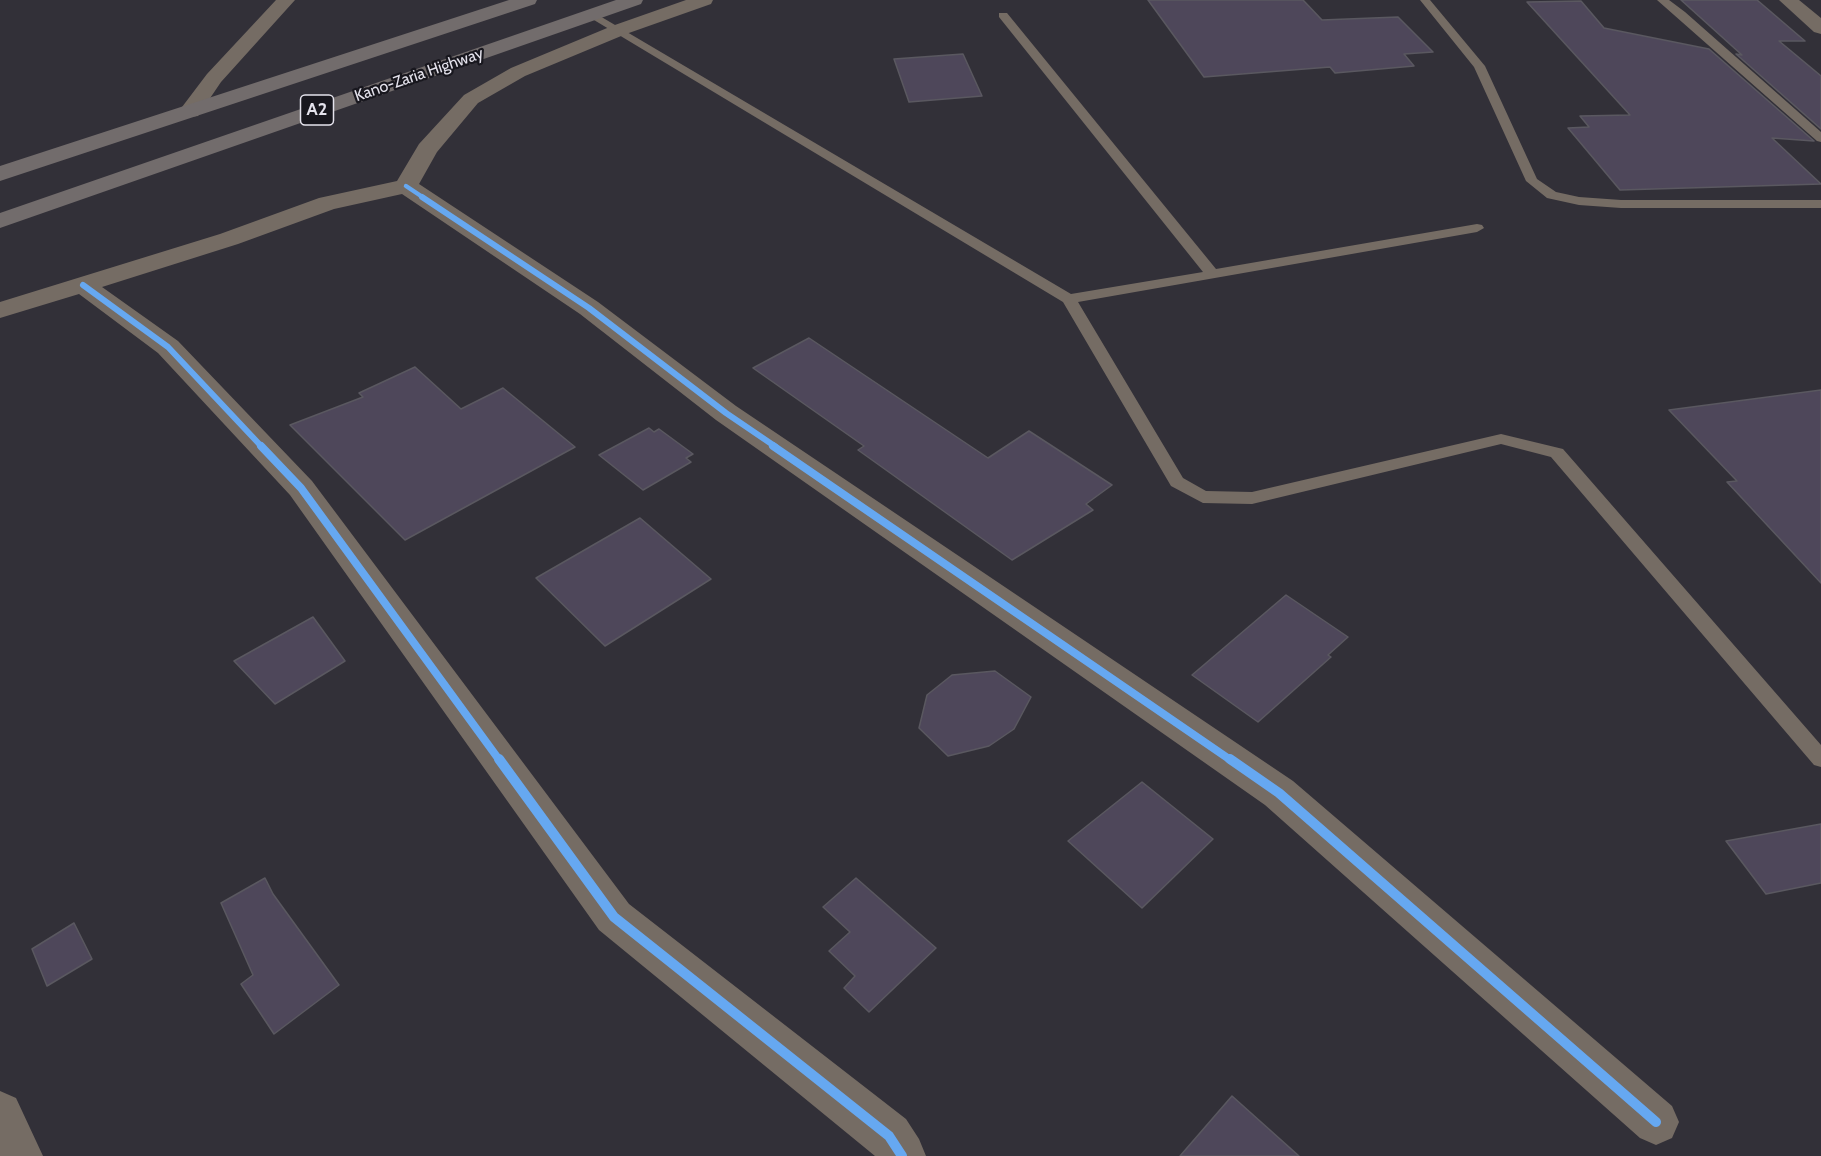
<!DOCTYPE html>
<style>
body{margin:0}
canvas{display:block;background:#323038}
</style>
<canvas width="1821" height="1156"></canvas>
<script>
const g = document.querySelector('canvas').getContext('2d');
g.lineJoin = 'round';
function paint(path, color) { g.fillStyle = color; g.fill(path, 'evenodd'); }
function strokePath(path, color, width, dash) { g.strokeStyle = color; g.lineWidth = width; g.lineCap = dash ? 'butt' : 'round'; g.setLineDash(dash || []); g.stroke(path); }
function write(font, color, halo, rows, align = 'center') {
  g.font = font + ' Cabin,sans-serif'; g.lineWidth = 4.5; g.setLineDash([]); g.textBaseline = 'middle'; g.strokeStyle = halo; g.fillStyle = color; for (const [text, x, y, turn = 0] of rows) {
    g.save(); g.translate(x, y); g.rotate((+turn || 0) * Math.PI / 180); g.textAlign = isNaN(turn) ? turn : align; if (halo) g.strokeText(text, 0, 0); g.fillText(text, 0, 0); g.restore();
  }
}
const building = new Path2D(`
 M1148 0H1303L1322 20 1398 17 1433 52 1404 54 1414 66 1335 73 1330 67 1204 77Z
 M1681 0H1757L1805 41H1779L1821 76V129L1736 54 1742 55Z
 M1581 1 1604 28 1709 49 1814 141 1772 138 1821 184 1620 190 1568 128 1589 127 1580 116 1630 115 1527 2Z
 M963 54 982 96 909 102 894 59Z
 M809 338 988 458 1029 431 1112 485 1086 504 1093 510 1012 560 858 450 864 446 753 368Z
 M415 367 461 409 503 388 575 447 405 540 290 425 363 397 359 393Z
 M1821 390V583L1727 482 1737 481 1669 410Z
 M649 428 654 432 659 429 693 454 686 458 691 462 643 490 599 455Z
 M640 518 711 579 605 646 536 578Z
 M1286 595 1348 637 1328 655 1331 657 1258 722 1192 675Z
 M313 617 345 661 275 704 234 661Z
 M995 671 1031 697 1014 729 989 746 948 756 919 728 927 695 952 675Z
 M1142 782 1213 839 1142 908 1068 841Z
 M1821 824V883L1766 894 1726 841Z
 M265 878 273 894 339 985 274 1034 241 984 253 975 221 903Z
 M856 878 936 948 869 1012 844 988 855 976 829 951 850 932 823 907Z
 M74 923 92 959 47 986 32 949Z
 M1232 1096 1299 1156H1180Z`);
paint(building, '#4e475a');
strokePath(building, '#5a5860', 1.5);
paint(new Path2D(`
 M1420 0H1430L1485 66 1537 179 1556 192 1579 197 1621 200H1821V208H1621L1579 205 1547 198 1526 181 1474 67Z
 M1657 0H1669L1685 12 1821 132V142L1817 141Z
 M593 12 1071 294 1203 272 999 17V13H1007L1216 269 1477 224 1482 225 1484 228 1477 232 1078 302 1183 478 1206 491 1252 492 1501 434 1563 449 1821 745V767L1814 765 1551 457 1501 444 1252 504 1203 503 1171 486 1063 302 589 17 588 15Z`), '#756c64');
paint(new Path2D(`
 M276 0H295L221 82 198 116 190 117 182 116 179 111 207 74Z
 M686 0H713L711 4 626 34 525 76 478 103 437 152 419 184 598 302 736 406 1293 781 1672 1106 1679 1122 1672 1138 1656 1145 1640 1138 1265 805 716 420 580 314 402 194 334 209 238 244 102 287 178 341 312 481 629 904 906 1119 919 1139 926 1156H875L599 930 290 495 158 353 79 294 0 318V302L220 234 319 198 397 181 419 144 464 95 511 68 612 26Z
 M1779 0H1799L1821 18V34L1814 32Z
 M0 1091 16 1098 43 1156H0Z`), '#756c64');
paint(new Path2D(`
 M509 0H537L535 4 0 181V166Z
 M616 0H643L641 4 0 228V213Z`), '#726c6c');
strokePath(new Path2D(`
 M406 186 424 198`), '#66a8f1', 4.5);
strokePath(new Path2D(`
 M422 197 589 308 726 413 776 447
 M83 285 168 347 262 447`), '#66a8f1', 6);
strokePath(new Path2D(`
 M261 446 301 488 500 761
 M773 446 1232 761`), '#66a8f1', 8);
strokePath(new Path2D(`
 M499 759 614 917 889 1136 902 1156
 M1230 759 1279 793 1656 1122`), '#66a8f1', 10);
write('16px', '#e4e2ec', '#18171e', [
 ["Kano-Zaria Highway",419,75,-19]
]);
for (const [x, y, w] of [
 [317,110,33]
]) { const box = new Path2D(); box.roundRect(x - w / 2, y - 15, w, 30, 4.5); g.fillStyle = '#18171e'; g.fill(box); strokePath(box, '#e4e2ec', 1.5); }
write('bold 18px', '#e4e2ec', null, [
 ["A2",317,110]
]);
</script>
